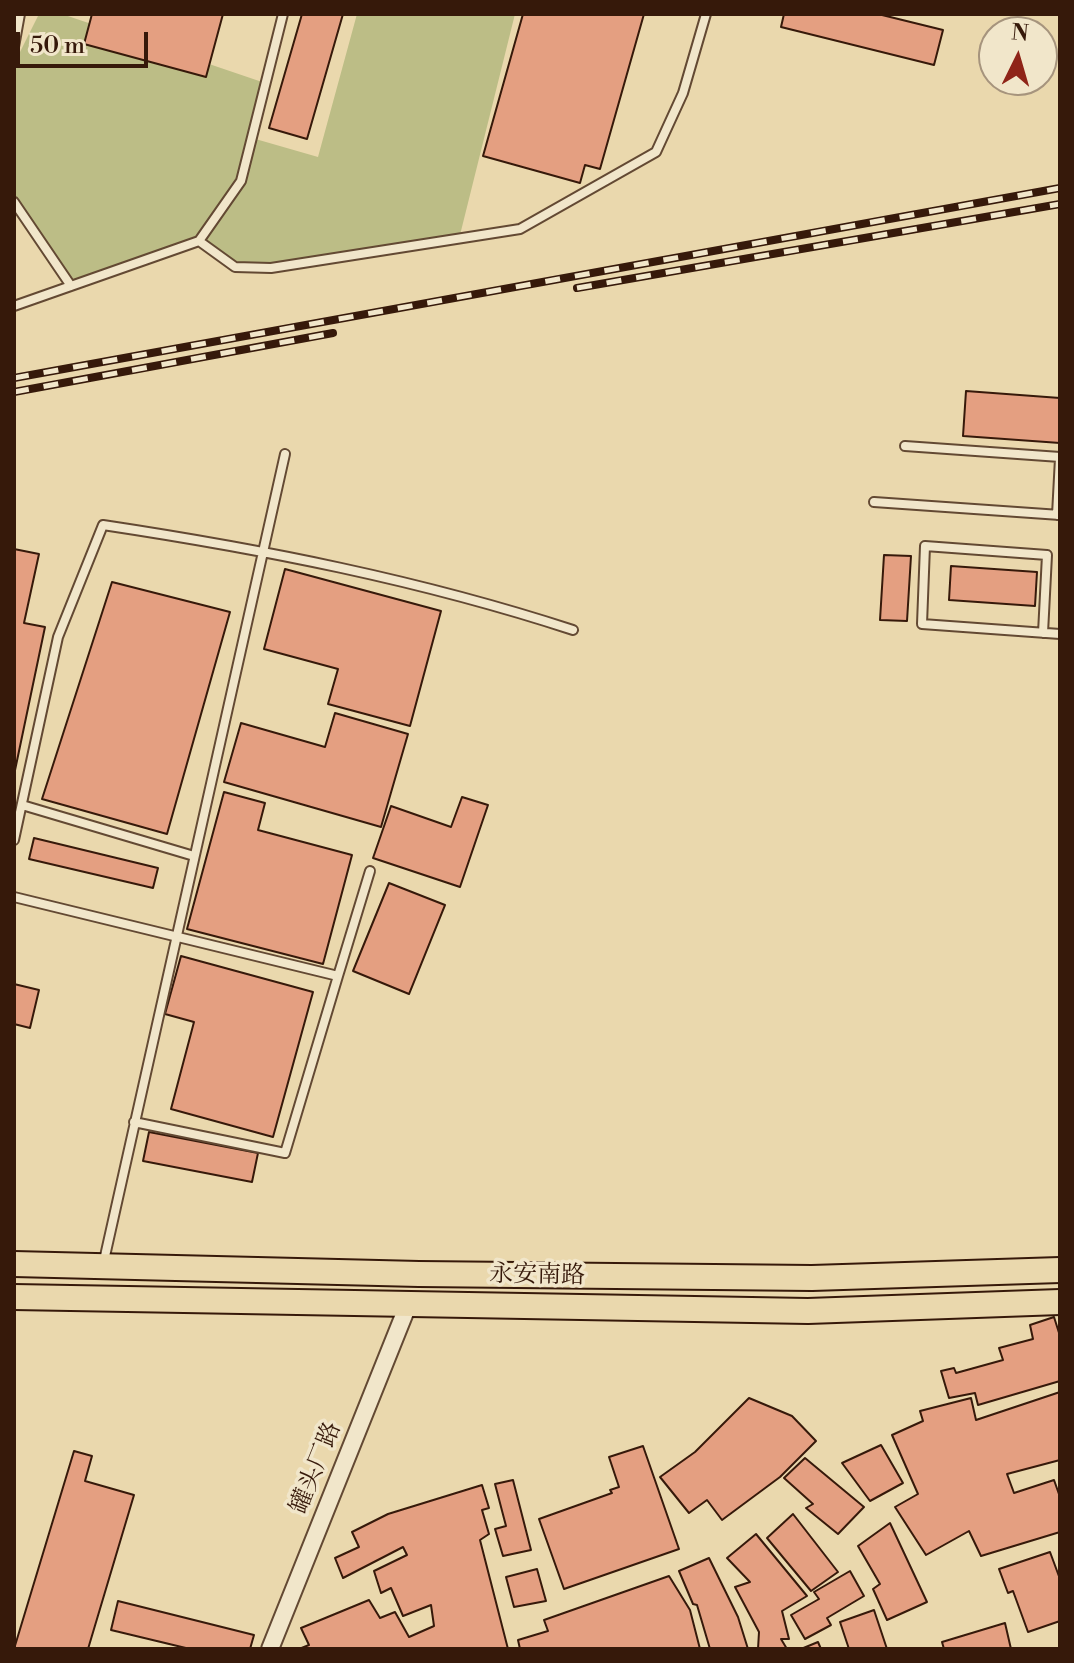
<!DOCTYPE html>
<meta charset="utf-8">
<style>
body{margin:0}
#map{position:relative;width:1074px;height:1663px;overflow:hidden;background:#ead8ad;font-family:"Libre Bodoni",serif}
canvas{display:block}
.frame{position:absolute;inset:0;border:16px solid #36190a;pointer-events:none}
.north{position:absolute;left:978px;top:16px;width:80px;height:80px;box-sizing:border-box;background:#f1e6ca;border:2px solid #a6947d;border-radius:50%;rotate:5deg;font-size:22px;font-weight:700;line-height:32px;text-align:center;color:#36190a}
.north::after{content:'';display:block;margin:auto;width:28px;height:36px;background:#8f2418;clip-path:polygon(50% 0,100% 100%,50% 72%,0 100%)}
.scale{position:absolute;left:16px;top:32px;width:132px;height:36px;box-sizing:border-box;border:4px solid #36190a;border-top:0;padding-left:10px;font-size:24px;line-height:28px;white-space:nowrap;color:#36190a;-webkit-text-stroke:6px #f1e6ca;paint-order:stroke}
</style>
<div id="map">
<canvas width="1074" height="1663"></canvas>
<div class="frame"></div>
<div class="north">N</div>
<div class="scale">50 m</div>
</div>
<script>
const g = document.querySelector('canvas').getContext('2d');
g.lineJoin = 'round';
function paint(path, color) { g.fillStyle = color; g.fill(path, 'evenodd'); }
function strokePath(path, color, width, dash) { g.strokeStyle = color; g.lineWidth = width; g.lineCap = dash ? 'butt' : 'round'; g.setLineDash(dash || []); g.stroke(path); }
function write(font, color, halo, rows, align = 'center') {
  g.font = font + ' "Libre Bodoni","Noto Serif SC",serif'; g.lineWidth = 7; g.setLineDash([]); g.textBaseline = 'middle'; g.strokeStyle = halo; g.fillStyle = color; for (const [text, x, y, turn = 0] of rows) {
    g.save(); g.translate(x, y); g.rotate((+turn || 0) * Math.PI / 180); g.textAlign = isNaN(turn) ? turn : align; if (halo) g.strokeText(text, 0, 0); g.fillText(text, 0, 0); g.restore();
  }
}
paint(new Path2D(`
 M39 14H62L265 83 252 138 318 157 357 14H515L459 239 271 268 235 267 199 241 71 286 14 202V64Z`), '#bcbd86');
const building = new Path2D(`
 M92 14H223L206 77 84 44Z
 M302 14H343L307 139 269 128Z
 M523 14H644L600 169 585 165 580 183 483 156Z
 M784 14H878L943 30 934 65 781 27Z
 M966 391 1060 398V443L963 436Z
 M14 549 39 554 24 623 45 627 14 775Z
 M884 555 911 556 907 621 880 620Z
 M951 566 1037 572 1035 606 949 600Z
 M285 569 441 611 410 726 328 704 338 669 264 649Z
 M112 582 230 612 167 834 42 799Z
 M335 713 408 734 381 827 224 782 241 723 325 747Z
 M224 792 265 803 258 830 352 855 323 964 187 929Z
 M462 797 488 805 460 887 373 858 391 806 451 827Z
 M34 838 158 868 153 888 29 859Z
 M389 883 445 905 409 994 353 971Z
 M181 956 313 992 273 1137 171 1109 194 1022 165 1014Z
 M14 984 39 990 30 1028 14 1024Z
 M149 1132 258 1153 252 1182 143 1161Z
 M1054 1317 1060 1336V1381L978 1405 975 1393 949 1398 941 1371 954 1368 956 1373 1003 1360 999 1348 1033 1339 1030 1325Z
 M1060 1392V1460L1007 1474 1014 1493 1054 1480 1060 1497V1532L981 1556 969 1531 926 1555 895 1507 918 1494 892 1435 923 1421 920 1411 971 1398 976 1420Z
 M749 1398 792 1416 816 1441 780 1477 722 1520 707 1500 689 1513 660 1477 695 1452Z
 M881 1445 903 1483 870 1501 842 1463Z
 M643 1446 679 1549 564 1589 539 1519 612 1493 610 1490 619 1487 609 1457Z
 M74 1451 92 1456 85 1481 134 1495 88 1649H14Z
 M805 1458 864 1507 838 1534 806 1508 813 1504 784 1478Z
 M513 1480 531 1550 503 1556 495 1529 506 1526 495 1484Z
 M482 1485 489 1508 482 1510 489 1534 480 1540 508 1649H299L309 1645 301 1628 369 1600 380 1618 395 1612 409 1637 434 1626 431 1605 403 1616 391 1588 381 1593 374 1571 407 1555 403 1547 343 1578 335 1558 359 1547 352 1532 388 1514Z
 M793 1514 838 1572 811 1591 767 1538Z
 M890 1523 927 1602 887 1620 873 1589 880 1584 858 1546Z
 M756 1534 807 1596 782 1611 789 1639H781L787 1649H758L759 1632 735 1587 750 1582 727 1558Z
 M1050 1552 1060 1579V1621L1028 1632 1013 1591 1008 1593 999 1569Z
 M709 1558 738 1617 748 1649H710L697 1605 693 1604 679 1571Z
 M537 1569 546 1601 514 1607 506 1577Z
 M850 1571 864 1596 827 1618 831 1625 805 1639 791 1615 819 1599 814 1592Z
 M669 1576 690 1610 700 1649H520L518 1640 548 1631 544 1620Z
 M118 1601 254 1635 250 1649H190L111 1630Z
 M874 1610 887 1649H849L840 1622Z
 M1005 1623 1011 1649H944L942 1642Z
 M818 1642 821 1649H801Z`);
paint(building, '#e49f81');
strokePath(building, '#36190a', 2);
const lane = new Path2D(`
 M14 47 20 14
 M14 202 71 286
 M199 241 235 267 271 268 520 229 656 152 683 93 706 14
 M14 306 199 241 241 181 283 14
 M905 446 1060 457
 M874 502 1060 515
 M1057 515 1060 458
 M1043 633 1047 555 925 546 922 624 1060 634
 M22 805 194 856
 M14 840 58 637 103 525C262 549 420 580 573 630
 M14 897 338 976 370 871
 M134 1122 285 1153 338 976
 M103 1265 285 454`);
const street = new Path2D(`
 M270 1649 408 1305`);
const primary = new Path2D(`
 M14 1264 419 1274 812 1278 1060 1270
 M14 1297 808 1311 1060 1302`);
strokePath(lane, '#634933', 12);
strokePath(street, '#634933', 20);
strokePath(primary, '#36190a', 28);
strokePath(lane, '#f1e6ca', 8);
strokePath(street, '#f1e6ca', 16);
strokePath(primary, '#ead8ad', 24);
const rail = new Path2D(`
 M577 288 1060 204
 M14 378 1060 188
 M14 392 333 333`);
strokePath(rail, '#36190a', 8);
strokePath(rail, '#f1e6ca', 5, [15]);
write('24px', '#36190a', '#f1e6ca', [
 ["永安南路",537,1276,1],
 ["罐头厂路",317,1468,-68]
]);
</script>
